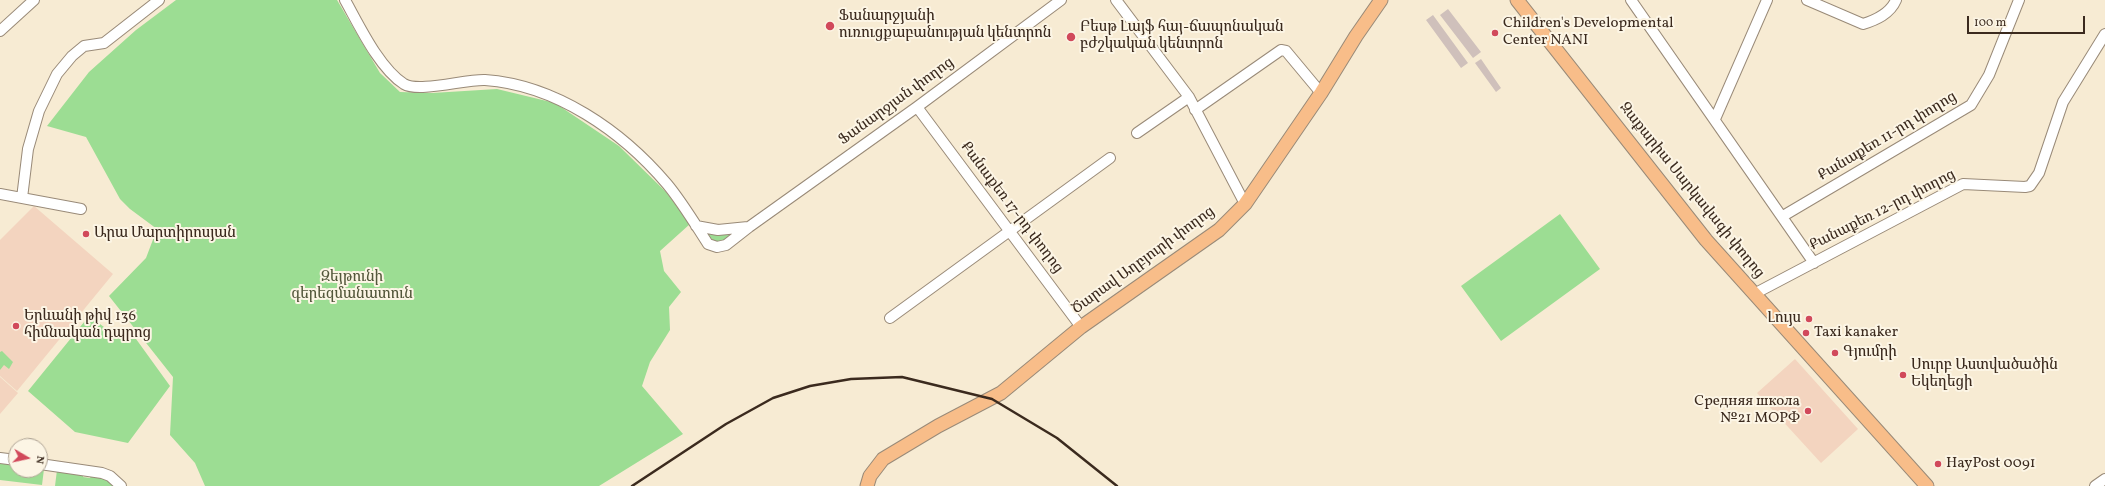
<!DOCTYPE html>
<meta charset="utf-8">
<style>
body{margin:0}
#map{position:relative;width:2105px;height:486px;overflow:hidden;background:#f7ebd3;font-family:Vollkorn,serif}
canvas{display:block}
.north{position:absolute;left:8px;top:438px;width:40px;height:40px;box-sizing:border-box;background:#fcf5e5;border:1px solid #afa495;border-radius:50%;rotate:99deg;font-size:11px;font-weight:700;line-height:16px;text-align:center;color:#3b2a1e}
.north::after{content:'';display:block;margin:auto;width:14px;height:18px;background:#d1495b;clip-path:polygon(50% 0,100% 100%,50% 72%,0 100%)}
.scale{position:absolute;left:1967px;top:16px;width:118px;height:18px;box-sizing:border-box;border:2px solid #3b2a1e;border-top:0;padding-left:5px;font-size:12px;line-height:14px;white-space:nowrap;color:#3b2a1e;-webkit-text-stroke:3px #fcf5e5;paint-order:stroke}
</style>
<div id="map">
<canvas width="2105" height="486"></canvas>
<div class="north">N</div>
<div class="scale">100 m</div>
</div>
<script>
const g = document.querySelector('canvas').getContext('2d');
g.lineJoin = 'round';
function paint(path, color) { g.fillStyle = color; g.fill(path, 'evenodd'); }
function strokePath(path, color, width, dash) { g.strokeStyle = color; g.lineWidth = width; g.lineCap = dash ? 'butt' : 'round'; g.setLineDash(dash || []); g.stroke(path); }
function write(font, color, halo, rows, align = 'center') {
  g.font = font + ' Vollkorn,"Noto Serif Armenian",serif'; g.lineWidth = 4; g.setLineDash([]); g.textBaseline = 'middle'; g.strokeStyle = halo; g.fillStyle = color; for (const [text, x, y, turn = 0] of rows) {
    g.save(); g.translate(x, y); g.rotate((+turn || 0) * Math.PI / 180); g.textAlign = isNaN(turn) ? turn : align; if (halo) g.strokeText(text, 0, 0); g.fillText(text, 0, 0); g.restore();
  }
}
paint(new Path2D(`
 M34 206 113 274 17 391 0 376V240Z
 M1795 359 1858 429 1821 463 1757 393Z
 M0 377 18 393 0 414Z`), '#f3d4bf');
paint(new Path2D(`
 M1448 9 1481 52 1473 58 1440 15Z
 M1433 15 1468 63 1461 68 1426 20Z
 M1481 59 1501 88 1496 92 1475 63Z`), '#cfc0bb');
paint(new Path2D(`
 M176 0H337L380 73 400 92 432 93 497 89 555 103 619 146 666 192 690 224 660 251 664 271 681 292 669 307 670 330 650 362 642 386 683 434 599 486H205L195 463 170 435 173 377 109 296 146 258 157 229 130 209 120 199 86 137 47 126 89 72 136 30Z
 M1560 214 1600 269 1501 341 1461 286Z
 M709 233H732L733 236 719 244 709 237Z
 M89 316 119 338 131 332 170 386 128 443 75 432 28 391Z
 M2 351 13 362 9 369 4 365 0 370V352Z
 M0 463 16 465V470L44 469 42 485 0 480Z
 M57 470 83 474V477L90 478 91 476 106 479 113 486H55Z`), '#9cdd93');
const minor = new Path2D(`
 M345 0C359 25 379 68 404 84 419 93 466 79 485 80 556 85 622 131 667 184 682 202 695 224 708 244L717 247 726 245 749 227 917 107 1061 0
 M1116 0 1189 97 1245 204
 M1631 0 1814 263
 M1807 0 1863 24C1876 20 1890 14 1896 0
 M0 31 34 0
 M917 107 1081 327
 M1195 110 1281 50 1286 51 1321 93
 M1715 119 1767 0
 M1137 133 1189 97
 M0 194 81 209
 M22 198 28 149 39 111 57 74 72 56 84 46 104 43 159 0
 M1783 216 1971 105 1989 75 2019 0
 M696 226 718 230 748 227
 M1754 294 1963 184 2025 187 2030 186 2039 173 2063 102 2105 34
 M890 318 1110 158
 M0 458 16 460
 M40 464 102 473 110 476 121 486
 M2095 486 2105 479`);
const major = new Path2D(`
 M1517 0 1706 240 1927 486
 M867 486 870 476 883 459 938 426 1001 393 1081 327 1219 230 1245 204 1321 93 1356 36 1381 0`);
strokePath(minor, '#998a78', 12);
strokePath(major, '#998a78', 15);
strokePath(minor, '#fff', 10);
strokePath(major, '#f8bd89', 13);
strokePath(new Path2D(`
 M632 486 726 424 773 398 810 386 851 379 902 377 992 399 1057 438 1117 486`), '#3b2a1e', 2.5);
for (const [x, y, r, color] of [
 [830,26,5,"#d1495b"],
 [1495,33,4,"#d1495b"],
 [1071,37,5,"#d1495b"],
 [86,234,4,"#d1495b"],
 [1809,319,4,"#d1495b"],
 [16,326,4,"#d1495b"],
 [1806,333,4,"#d1495b"],
 [1835,353,4,"#d1495b"],
 [1903,375,4,"#d1495b"],
 [1808,411,4,"#d1495b"],
 [1938,464,4,"#d1495b"]
]) { const dot = new Path2D(); dot.arc(x, y, r, 0, 2 * Math.PI); g.fillStyle = color; g.fill(dot); strokePath(dot, '#fcf5e5', 1.5); }
write('15px', '#3b2a1e', '#fcf5e5', [
 ["Ֆանարջյանի",839,17],
 ["ուռուցքաբանության կենտրոն",839,34],
 ["Children's Developmental",1503,24],
 ["Center NANI",1503,41],
 ["Բեսթ Լայֆ հայ-ճապոնական",1080,28],
 ["բժշկական կենտրոն",1080,45],
 ["Արա Մարտիրոսյան",94,234],
 ["Երևանի թիվ 136",24,317],
 ["հիմնական դպրոց",24,334],
 ["Լույս",1801,319,"right"],
 ["Taxi kanaker",1814,333],
 ["Գյումրի",1843,353],
 ["Սուրբ Աստվածածին",1911,366],
 ["Եկեղեցի",1911,383],
 ["Средняя школа",1800,402,"right"],
 ["№21 МОРФ",1800,419,"right"],
 ["HayPost 0091",1946,464]
], 'left');
write('15px', '#3b2a1e', '#fcf5e5', [
 ["Ֆանարջյան փողոց",897,102,-36],
 ["Քանաքեռ 11-րդ փողոց",1888,137,-31],
 ["Զաքարիա Սարկավագի փողոց",1691,191,51],
 ["Քանաքեռ 17-րդ փողոց",1011,208,53],
 ["Քանաքեռ 12-րդ փողոց",1883,211,-27],
 ["Ծարավ Աղբյուրի փողոց",1144,261,-36]
]);
write('15px', '#53573b', '#fcf5e5', [
 ["Զեյթունի",352,278],
 ["գերեզմանատուն",352,295]
]);
</script>
